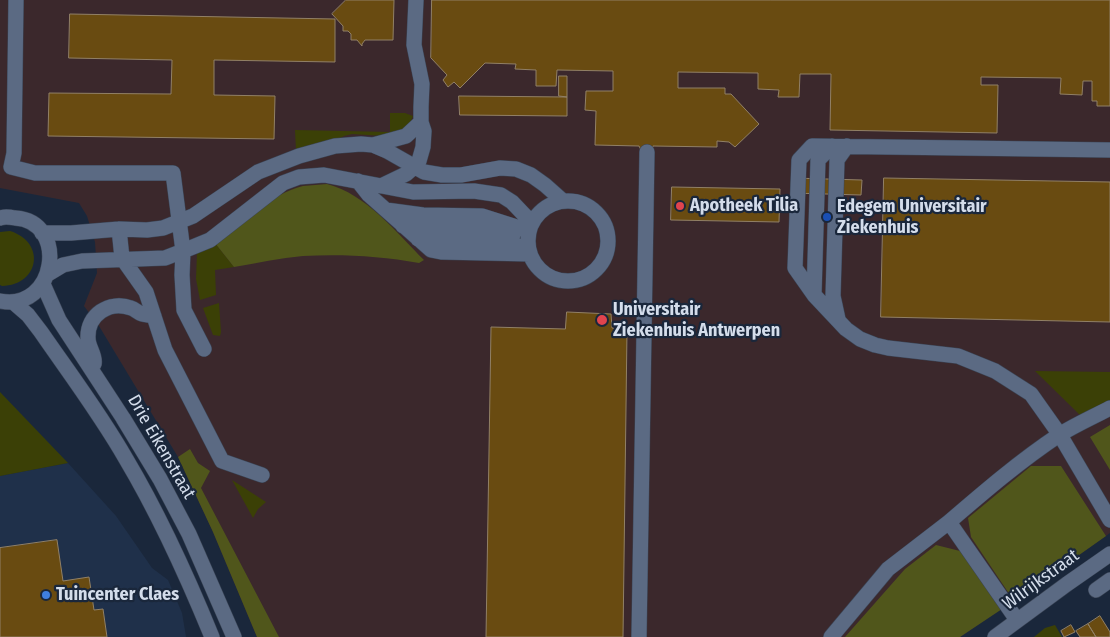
<!DOCTYPE html>
<style>
body{margin:0}
canvas{display:block;background:#1a273b}
</style>
<canvas width="1110" height="637"></canvas>
<script>
const g = document.querySelector('canvas').getContext('2d');
g.lineJoin = 'round';
function paint(path, color) { g.fillStyle = color; g.fill(path, 'evenodd'); }
function strokePath(path, color, width, dash) { g.strokeStyle = color; g.lineWidth = width; g.lineCap = dash ? 'butt' : 'round'; g.setLineDash(dash || []); g.stroke(path); }
function write(font, color, halo, rows, align = 'center') {
  g.font = font + ' "Fira Sans Condensed",sans-serif'; g.lineWidth = 4.5; g.setLineDash([]); g.textBaseline = 'middle'; g.strokeStyle = halo; g.fillStyle = color; for (const [text, x, y, turn = 0] of rows) {
    g.save(); g.translate(x, y); g.rotate((+turn || 0) * Math.PI / 180); g.textAlign = isNaN(turn) ? turn : align; if (halo) g.strokeText(text, 0, 0); g.fillText(text, 0, 0); g.restore();
  }
}
paint(new Path2D(`
 M68 463 116 516 152 568 168 580 182 613 186 637H0V476Z`), '#1f304a');
paint(new Path2D(`
 M0 0H1110V533L1022 595 960 637H257L213 532 178 457 99 326 84 306 97 273 95 242 87 216 79 203 0 188Z`), '#3b282c');
paint(new Path2D(`
 M390 113H405L413 116 408 128 384 136 352 134 344 136 335 141 296 150 295 130 390 132Z
 M10 231C46 242 40 285 2 286L0 285V232Z
 M215 243 234 267 215 270 216 295 200 300 196 279 197 253Z
 M219 303 221 332 220 336 213 335 203 308Z
 M1035 371 1110 372V401L1082 417Z
 M0 392 68 463 0 476Z
 M232 480 266 502 258 509 253 518Z
 M1055 625 1062 637H1034L1045 628Z`), '#3b4006');
paint(new Path2D(`
 M327 184C366 194 396 232 424 260L419 263C381 256 342 254 303 256 280 258 257 263 234 267L215 243C242 223 270 194 303 186 311 185 319 185 327 184Z
 M1110 425V470L1090 437Z
 M190 449 198 463 210 471 201 488 279 637H257L213 532 178 457Z
 M1031 466H1061L1106 536 1014 601 971 537 968 518Z
 M936 545 964 552 1002 609 960 637H845L905 569Z`), '#50561b');
const building = new Path2D(`
 M346 0H394L393 40H365L362 44V46L357 40H351V34L348 31H343V26L332 14Z
 M432 0H1110V106H1097V101H1092V81H1083L1082 95 1060 94 1061 78 981 77V85H998L997 133 830 130 831 74H800L799 97H778L779 90 758 89V73L678 72V88H725V94H731L759 124 735 147 729 142 717 141V147L653 146 652 150H641L639 146 595 145 596 111 585 110 586 91H613V71L557 70 556 86H536V70L515 69 516 64 485 63 460 88 454 82 448 87 443 80 447 75 431 58Z
 M70 14 335 19V62L214 60V95L275 96 274 139 48 136 49 93 171 94 172 60 69 58Z
 M559 76H567V97L559 96Z
 M459 96 567 97V116L460 115Z
 M792 178 862 180 861 195 791 193Z
 M884 178 1110 182V322L881 317Z
 M672 187 780 189 779 222 671 220Z
 M567 312 611 314 612 328 627 330 623 637H486L491 327 565 329Z
 M57 540 63 581 89 577 94 610 103 609 107 637H0V548Z
 M1100 616 1110 632V637H1096L1088 624Z
 M1088 624 1096 637H1080L1076 631Z
 M1071 625 1075 632 1064 637 1061 631Z`);
paint(building, '#694b11');
strokePath(building, '#918066', 1);
const minor = new Path2D(`
 M16 0 14 153 11 167 35 173H173L183 251 182 275 184 310 204 349
 M373 145 406 136 421 122
 M1110 150 812 146 799 160 795 268 814 295 846 329 860 339 875 345 888 348 958 356 995 371 1031 394 1060 435 1110 520
 M358 181 369 195 431 250 441 252 530 254
 M381 186 406 174 414 167 419 161 423 147 424 131 421 122V107L422 84 414 45 416 0
 M528 241a40 40 0 1 1 80 0a40 40 0 1 1-80 0Z
 M386 210 423 215 482 216 529 231
 M0 218C5 216 10 217 15 218 69 221 57 312 0 301
 M403 226 488 229 513 235
 M119 229 122 258 146 292 165 350 222 461 262 475
 M42 233H71L119 229 147 230 163 228 193 216 258 172 299 156 335 146 361 144 373 145 387 151 424 172 442 175H461L500 168 516 169 531 175 545 185 563 201
 M418 239 485 240 516 245
 M48 274 63 265 82 261 165 258 183 251 210 240 283 183 299 177 324 175 413 192 474 191 501 195 512 202 532 223
 M43 284 59 320 123 418 160 479 189 534 234 637
 M814 295 818 160 832 146
 M13 302 28 315 41 332C70 374 101 415 126 459 160 516 187 576 212 637
 M838 319 833 296 837 160 847 146
 M94 364C96 355 88 348 88 338 87 315 109 300 131 308 135 309 138 313 142 314 145 315 150 315 154 316
 M1096 590 1110 580
 M1017 620 949 522C985 491 1020 461 1059 435 1075 425 1093 417 1110 408
 M639 637 647 152
 M831 637 888 569 949 522
 M995 637 1067 584 1110 554`);
strokePath(minor, '#3b4556', 16);
strokePath(minor, '#5b6a83', 15);
for (const [x, y, r, color] of [
 [680,206,5,"#e0444e"],
 [827,217,5,"#1a4fb4"],
 [602,320,6,"#e0444e"],
 [46,595,5,"#3f7fe0"]
]) { const dot = new Path2D(); dot.arc(x, y, r, 0, 2 * Math.PI); g.fillStyle = color; g.fill(dot); strokePath(dot, '#1a273b', 2); }
write('bold 18px', '#d4ddeb', '#1a273b', [
 ["Apotheek Tilia",690,206],
 ["Edegem Universitair",837,207],
 ["Ziekenhuis",837,228],
 ["Universitair",613,310],
 ["Ziekenhuis Antwerpen",613,331],
 ["Tuincenter Claes",56,595]
], 'left');
write('18px', '#d4ddeb', '#1a273b', [
 ["Drie Eikenstraat",161,447,60],
 ["Wilrijkstraat",1041,580,-36]
]);
</script>
